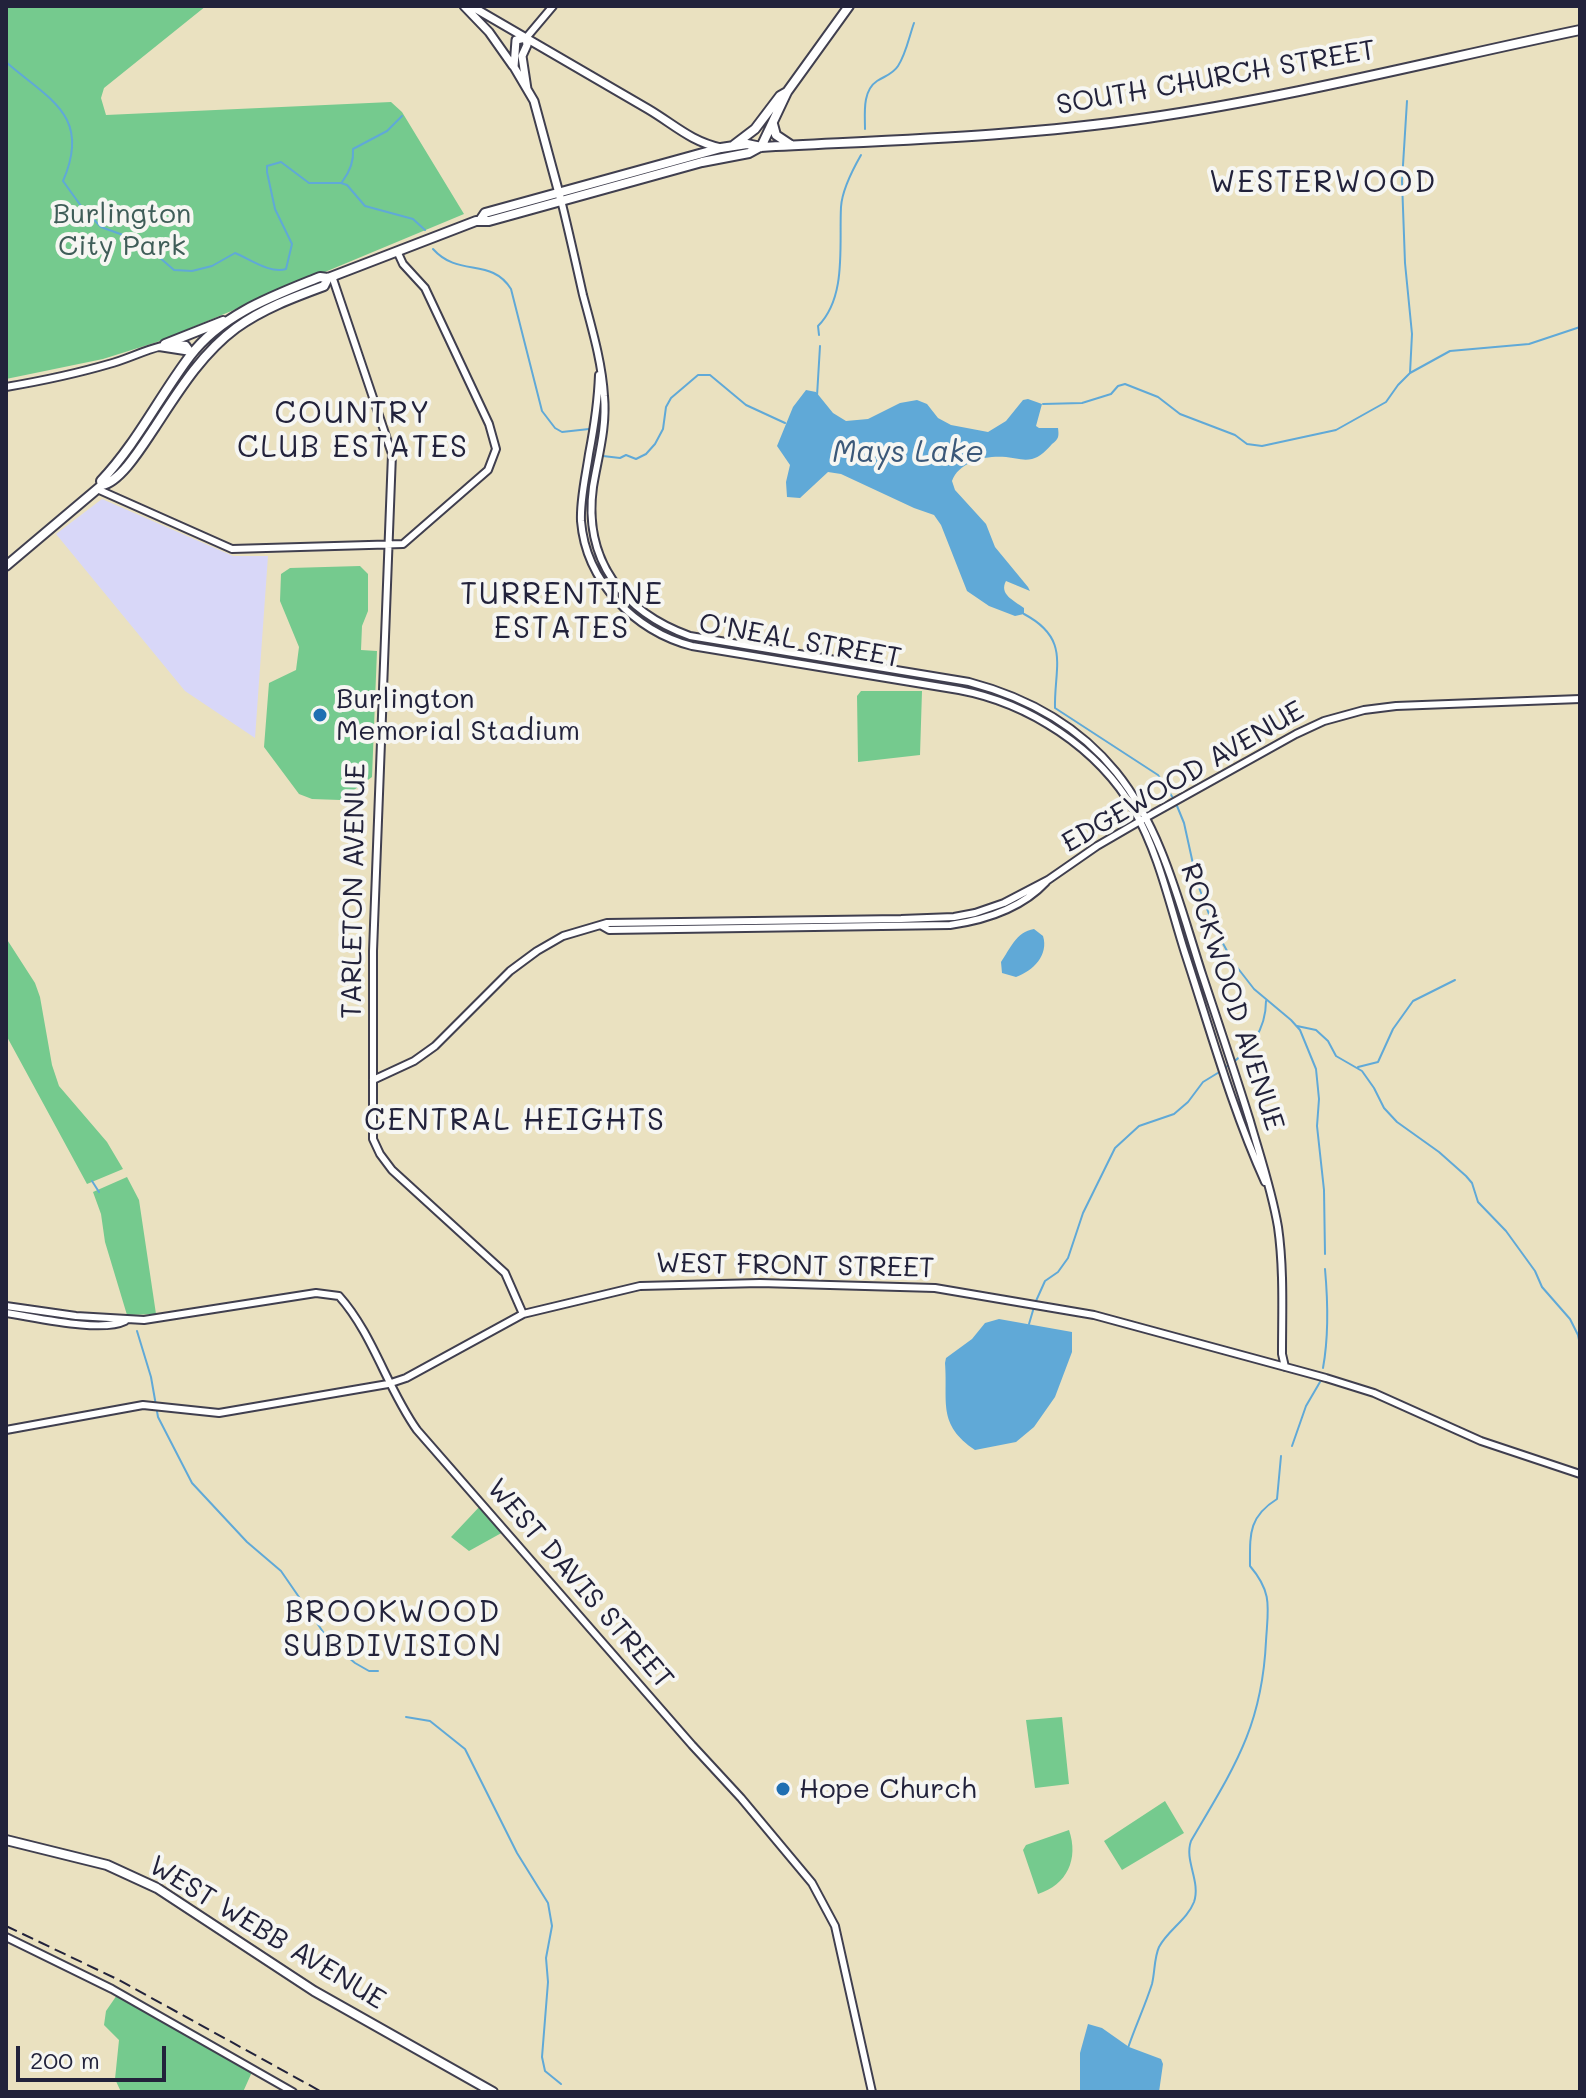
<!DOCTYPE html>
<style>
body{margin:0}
#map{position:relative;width:1586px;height:2098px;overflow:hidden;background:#eae1c0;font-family:Mali,sans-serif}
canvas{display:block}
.frame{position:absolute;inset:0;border:8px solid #22223b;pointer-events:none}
.scale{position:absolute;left:16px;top:2046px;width:150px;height:36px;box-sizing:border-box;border:4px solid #22223b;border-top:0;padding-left:10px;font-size:24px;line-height:28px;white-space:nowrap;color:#22223b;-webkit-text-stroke:6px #f6f6f2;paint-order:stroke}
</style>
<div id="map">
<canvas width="1586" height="2098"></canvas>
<div class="frame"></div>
<div class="scale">200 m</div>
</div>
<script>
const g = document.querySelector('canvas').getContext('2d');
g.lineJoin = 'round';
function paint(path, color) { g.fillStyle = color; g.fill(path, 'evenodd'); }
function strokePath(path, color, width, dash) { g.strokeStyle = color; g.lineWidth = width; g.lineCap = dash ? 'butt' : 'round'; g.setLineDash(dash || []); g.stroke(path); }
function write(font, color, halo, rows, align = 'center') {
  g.font = font + ' Mali,sans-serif'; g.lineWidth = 8; g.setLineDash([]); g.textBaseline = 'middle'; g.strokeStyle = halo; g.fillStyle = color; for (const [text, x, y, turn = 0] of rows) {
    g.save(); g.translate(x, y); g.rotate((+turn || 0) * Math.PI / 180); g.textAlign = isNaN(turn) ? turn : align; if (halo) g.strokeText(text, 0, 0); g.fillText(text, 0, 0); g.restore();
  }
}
paint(new Path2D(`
 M102 499 233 556H268L255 738 185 691 56 534Z`), '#d8d7f8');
paint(new Path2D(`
 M6 6H206L104 88 101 98 106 115 391 102 402 112 464 214 157 342 103 359 6 379Z
 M360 566 368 574V611L362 626 361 650 377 651 372 777 340 800 312 799 299 794 264 747 269 683 296 670 299 647 280 601 281 574 290 568Z
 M861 691H922L920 755 858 762 857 696Z
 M6 938 35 983 40 997 52 1065 59 1086 107 1142 123 1169 87 1184 6 1035Z
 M127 1177 139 1200 156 1314 127 1315 105 1242 101 1214 93 1192Z
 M482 1504 505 1531 469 1551 451 1537Z
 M1062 1717 1069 1784 1035 1788 1026 1720Z
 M1165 1801 1184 1833 1122 1870 1104 1841Z
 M1069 1830C1079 1859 1067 1885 1038 1894L1023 1850 1026 1845Z
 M117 1995 252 2072 243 2092H121L115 2079 119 2040 104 2025 106 2011Z`), '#75ca8e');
paint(new Path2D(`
 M806 390 816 392 833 413 846 421 868 419 900 403 917 400 927 404 938 418 951 425 988 432 1006 421 1023 400 1028 399 1042 404 1036 426 1039 428H1058C1059 436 1059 439 1052 444 1047 450 1040 457 1032 459 1023 461 1015 458 1006 457 987 455 959 461 952 481L955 490 986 524 995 547 1028 587 1030 591 1006 581C999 594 1013 600 1024 608V614L1015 616 989 606 967 591 941 525 934 515 914 508 841 474 828 472 800 498 787 497 786 482 790 465 777 446 793 407Z
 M1034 929 1043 936C1049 955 1033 971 1016 977L1002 973 1001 962C1010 949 1016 932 1034 929Z
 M999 1319 1072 1332V1352L1055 1397 1034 1427 1016 1442 975 1450C937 1424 948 1403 945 1363L946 1358 972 1339 985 1323Z
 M1088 2024 1102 2028 1129 2047 1161 2059 1163 2064 1159 2092H1080V2053Z`), '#60a9d7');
strokePath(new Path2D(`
 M6 62C48 99 92 115 63 181L81 206 101 227 156 247 159 257 174 270 192 271 212 266 235 253C250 259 270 274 286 269L292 244 275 209 267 172V166L281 162 309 183H341L347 185 365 206 413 219 425 230
 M1407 101 1402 181 1405 263 1412 334 1410 373
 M865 129C865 114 862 91 877 81 885 76 893 74 898 66 906 54 909 37 914 23
 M342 182C349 173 354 161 353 149L387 131 402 116
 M433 249C459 278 491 257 511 289L542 411 555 428 562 432 589 429
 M819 335 818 326C847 297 839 245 841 207 842 191 853 169 861 155
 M817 396 820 346
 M1043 404 1082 403 1111 394 1118 386 1125 384 1158 397 1180 414 1235 435 1247 444 1262 446 1336 430 1386 402 1398 385 1410 373 1450 351 1529 344 1580 327
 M603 456 620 458 626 455 636 459 646 454 655 444 663 429 666 407 671 398 698 375H710L746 405 785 423
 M1024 614C1071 639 1054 667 1055 708L1158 775 1175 801 1184 823 1197 882 1213 925 1233 962 1254 989 1291 1020 1300 1030 1316 1069 1319 1099 1317 1126 1324 1190 1325 1254
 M1297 1026 1316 1030 1328 1041 1336 1056 1362 1071 1374 1088 1384 1108 1397 1122 1439 1152 1466 1176 1472 1183 1478 1202 1506 1231 1535 1271 1542 1287 1570 1319 1578 1335 1580 1345
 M1226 1067C1249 1053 1266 1030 1266 1001
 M1358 1067 1378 1062 1393 1029 1413 1001 1455 980
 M92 1181 99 1192
 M1036 1301 1045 1281 1058 1272 1068 1258 1083 1213 1115 1148 1139 1126 1174 1114 1188 1102 1203 1082 1221 1071
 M1029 1324 1034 1307
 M137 1331 151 1377 158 1417 192 1483 247 1542 281 1571 330 1642 355 1663 369 1671H378
 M1323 1368C1329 1335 1328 1302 1325 1269
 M1292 1446 1306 1406 1320 1382
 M406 1717 430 1721 465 1749 517 1853 548 1903 552 1926 546 1958 548 1982 542 2057 545 2071 561 2084
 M1128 2048C1135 2027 1145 2006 1152 1984 1155 1972 1154 1958 1159 1947 1168 1930 1187 1920 1194 1902 1201 1881 1184 1861 1191 1841 1233 1769 1262 1728 1266 1641 1268 1608 1273 1593 1250 1566 1250 1535 1248 1517 1277 1499L1281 1456`), '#60a9d7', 2);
const tertiary = new Path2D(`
 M526 38 553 6
 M561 200C569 232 576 264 583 295 592 329 602 362 604 396 607 427 598 457 593 487 583 560 623 612 690 636L969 682C1026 697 1078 725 1116 772 1163 830 1180 907 1203 977 1219 1025 1235 1073 1250 1121 1260 1156 1272 1191 1278 1227 1284 1269 1282 1312 1282 1354L1285 1367
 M332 276 392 454 373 951V1139L380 1154 392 1170 505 1273 523 1314
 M159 347 191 352
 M599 375C598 402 594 428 589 454 586 475 580 499 581 521 586 582 635 631 692 646L959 690C1029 703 1098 748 1134 810 1159 854 1170 906 1185 953 1210 1029 1232 1109 1265 1182
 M6 387C41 381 75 374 109 364 133 358 162 340 186 345L191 352
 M97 489 232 549 403 544 488 470 496 449 489 424 425 288 403 264 397 251
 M602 926 609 930 950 925C985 920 1021 909 1046 882
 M373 1080 414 1061 435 1046 510 971 537 951 563 936 607 923 901 919 954 917 975 913 1004 903 1048 880 1097 846 1147 817 1296 734 1324 721 1364 710 1396 706 1580 699
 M6 1306 76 1316 144 1320 316 1293 339 1296C373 1334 387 1388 417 1430L692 1745 741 1798 812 1883 835 1926 872 2092
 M6 1313C34 1317 101 1333 125 1321
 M6 1430 143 1405 219 1413 388 1384 406 1378 523 1314 640 1286 760 1283 935 1288 1094 1315 1326 1378 1374 1393 1481 1441 1580 1474
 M6 1937 112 1989 293 2092`);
const secondary = new Path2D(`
 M464 6 489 32 513 66
 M471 6 648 109C675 125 690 141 721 148
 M527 89 522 56 527 45 526 38 516 40 514 67 534 101 560 197`);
const primary = new Path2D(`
 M773 124 776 135 791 145
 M734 145 755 129 780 96 787 92
 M761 147 787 92 849 6
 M481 219 485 213 721 148 747 144 761 147C890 140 1019 137 1147 118 1292 97 1436 60 1580 30
 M165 344 223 321
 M102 485 101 481C137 443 159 397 190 356 222 314 273 296 320 277L328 278 476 221H489L702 162 749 153 760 147
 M6 566 102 485C121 482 144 443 155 427 178 392 201 354 236 328 262 309 294 297 324 286L328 278`);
const trunk = new Path2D(`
 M6 1840 107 1865 157 1888 314 1991 493 2092`);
strokePath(tertiary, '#403f4f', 10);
strokePath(secondary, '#403f4f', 11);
strokePath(primary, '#403f4f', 12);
strokePath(trunk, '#403f4f', 12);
strokePath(tertiary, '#fff', 6);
strokePath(secondary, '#fff', 7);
strokePath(primary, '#fff', 8);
strokePath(trunk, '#fff', 8);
strokePath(new Path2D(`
 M6 1926 119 1980 322 2092`), '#22223b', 2, [12, 6]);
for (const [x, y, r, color] of [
 [320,715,8,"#1f6fb2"],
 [783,1789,8,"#1f6fb2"]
]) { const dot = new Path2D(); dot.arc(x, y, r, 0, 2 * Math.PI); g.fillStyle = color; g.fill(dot); strokePath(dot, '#f6f6f2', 3); }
write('28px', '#22223b', '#f6f6f2', [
 ["SOUTH CHURCH STREET",1216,78,-10],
 ["O'NEAL STREET",800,641,10],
 ["EDGEWOOD AVENUE",1183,777,-30],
 ["TARLETON AVENUE",354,891,-89],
 ["ROCKWOOD AVENUE",1232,997,72],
 ["WEST FRONT STREET",795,1266,1],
 ["WEST DAVIS STREET",580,1584,49],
 ["WEST WEBB AVENUE",267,1933,31]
]);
write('28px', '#3f5d58', '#f6f6f2', [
 ["Burlington",122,214],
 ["City Park",122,246]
]);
write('28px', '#22223b', '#f6f6f2', [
 ["Burlington",336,699],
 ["Memorial Stadium",336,731],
 ["Hope Church",799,1789]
], 'left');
g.letterSpacing = '2px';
write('30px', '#22223b', '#f6f6f2', [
 ["WESTERWOOD",1323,183],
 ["COUNTRY",353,414],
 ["CLUB ESTATES",353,448],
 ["TURRENTINE",562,595],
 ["ESTATES",562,629],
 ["CENTRAL HEIGHTS",515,1121],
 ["BROOKWOOD",393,1613],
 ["SUBDIVISION",393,1647]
]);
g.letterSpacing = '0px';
write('italic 30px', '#3b5879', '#f6f6f2', [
 ["Mays Lake",908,453]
]);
</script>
